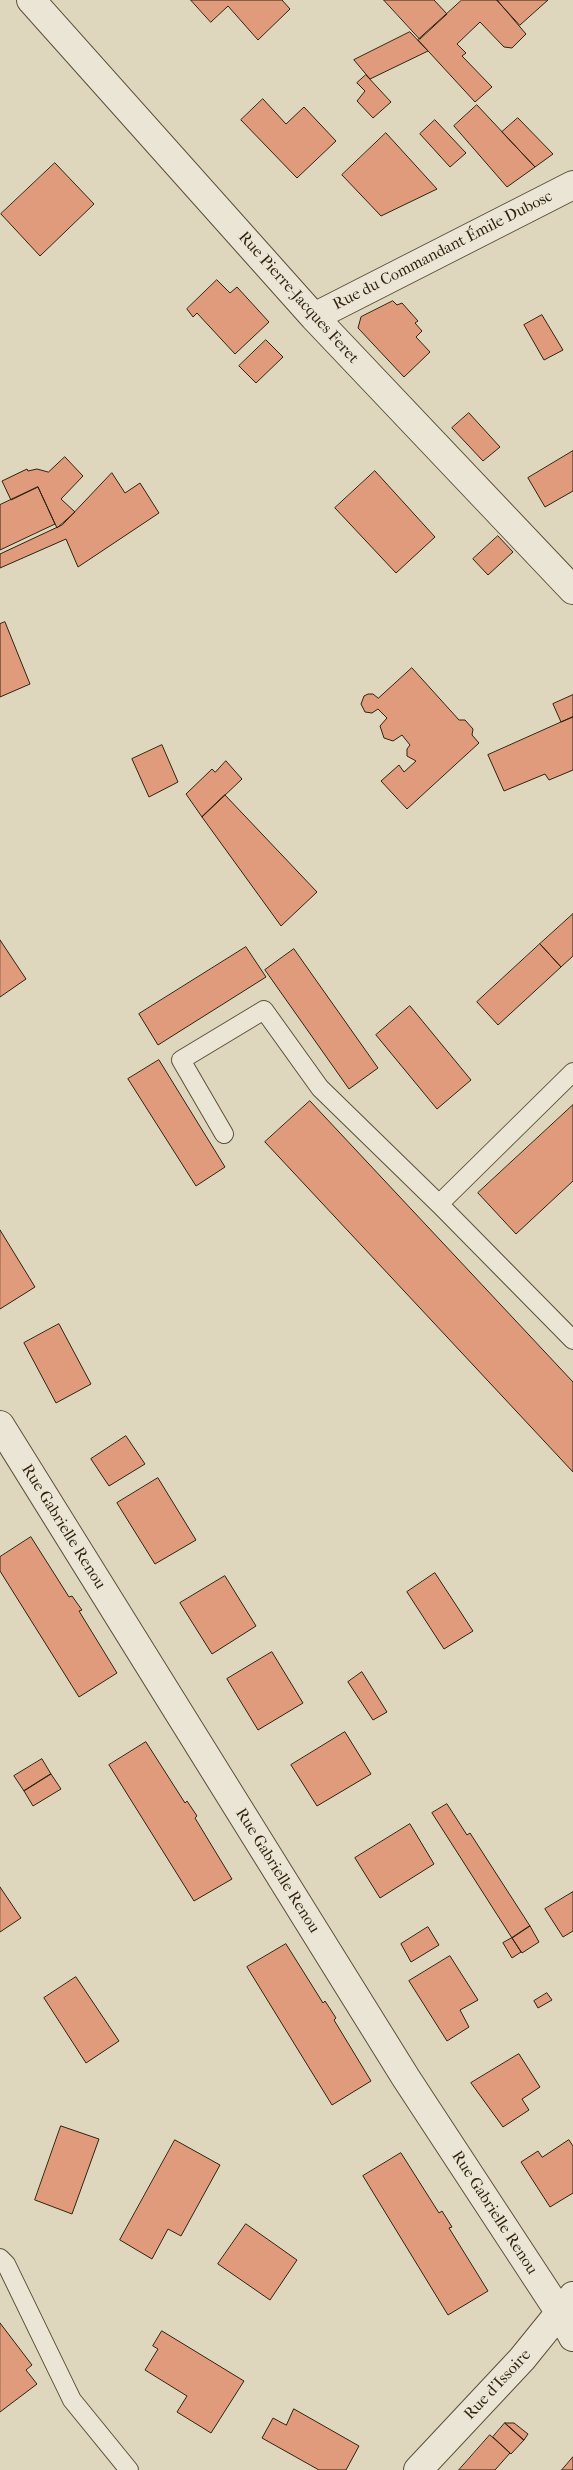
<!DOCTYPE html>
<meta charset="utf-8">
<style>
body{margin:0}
canvas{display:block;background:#dfd7bd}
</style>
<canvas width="573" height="2470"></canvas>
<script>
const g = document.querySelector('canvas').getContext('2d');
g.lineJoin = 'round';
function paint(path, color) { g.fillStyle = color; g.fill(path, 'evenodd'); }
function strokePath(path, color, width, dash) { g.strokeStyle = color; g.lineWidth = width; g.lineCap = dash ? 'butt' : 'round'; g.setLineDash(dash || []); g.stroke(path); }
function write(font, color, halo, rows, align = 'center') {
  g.font = font + ' "IM FELL French Canon",serif'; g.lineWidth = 5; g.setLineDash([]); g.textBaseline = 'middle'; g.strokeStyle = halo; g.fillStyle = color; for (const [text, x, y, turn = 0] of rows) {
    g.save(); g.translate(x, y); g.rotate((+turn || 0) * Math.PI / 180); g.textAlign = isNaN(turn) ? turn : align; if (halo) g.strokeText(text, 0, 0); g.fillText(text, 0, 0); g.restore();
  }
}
const building = new Path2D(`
 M191 0H282L290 9 258 40 228 6 211 22Z
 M384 0H434L447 14 420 39Z
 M462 0H497L526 34 512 48 504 47 480 22 457 44 466 53 462 56 492 87 475 102 418 40Z
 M497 0H548L520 25Z
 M410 32 428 51 370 79 354 60Z
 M366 75 391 102 373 118 357 101 365 91 357 83Z
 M263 99 286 124 304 107 336 141 297 178 241 120Z
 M477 105 535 167 507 187 454 126Z
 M518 118 553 154 535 167 502 132Z
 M435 120 466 153 450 167 420 134Z
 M386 133 437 189 381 216 342 175Z
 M55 163 94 204 40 256 1 214Z
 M217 280 230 293 237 287 269 322 235 354 197 313 193 317 187 309Z
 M393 301 397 305 402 303 418 321 415 323 422 331 416 337 430 352 404 377 358 328 361 317Z
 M542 315 563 350 544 360 524 325Z
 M266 340 283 357 256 383 239 366Z
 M469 413 500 447 483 461 452 428Z
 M573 451V491L545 507 528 478Z
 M65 457 83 476 61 499 75 512 57 528 38 487 11 500 2 481 27 469 28 471 37 469 48 472Z
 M375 471 435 537 396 573 335 508Z
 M112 473 125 493 140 483 159 513 78 567 66 539 0 568V554L62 525Z
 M38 487 55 524 0 550V505Z
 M498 536 513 552 488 575 473 559Z
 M5 622 30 684 0 697V624Z
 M412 668 459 720H465L473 729 472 735 479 743 407 809 381 781 399 765 404 772 416 761 407 756V749L410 745 402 735 393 741 384 738 380 726 387 718 378 709 372 713 365 712 361 704 364 696 368 694H373L378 698Z
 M573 695V717L561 722 553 704Z
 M573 717V770L549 780 545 774 504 791 488 755Z
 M162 745 178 782 149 797 132 759Z
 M226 761 242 779 202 817 186 794 212 769 215 772Z
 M225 795 317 892 281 926 202 817Z
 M573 914V956L561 967 540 944Z
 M0 940 26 979 0 997Z
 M540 944 561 967 498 1025 477 1002Z
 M246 947 266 977 158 1045 139 1014Z
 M294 949 378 1068 349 1089 265 970Z
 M410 1006 471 1080 437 1109 376 1035Z
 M159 1060 225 1167 196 1186 128 1079Z
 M310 1101 573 1382V1472L265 1142Z
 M573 1105V1181L516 1234 478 1193Z
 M0 1230 35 1287 0 1309Z
 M59 1324 91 1384 56 1403 24 1343Z
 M126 1436 145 1464 109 1486 91 1459Z
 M158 1478 196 1540 155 1564 117 1503Z
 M31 1537 69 1597 72 1596 82 1610 79 1611 117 1673 79 1697 0 1571V1557Z
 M435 1573 473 1631 444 1649 407 1592Z
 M225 1576 256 1626 212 1654 180 1603Z
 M272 1652 303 1703 258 1730 227 1679Z
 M362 1672 387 1712 373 1720 348 1682Z
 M345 1732 371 1774 317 1806 291 1765Z
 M146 1742 185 1803 187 1801 197 1816 195 1818 232 1879 194 1901 109 1765Z
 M42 1759 51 1774 24 1791 14 1776Z
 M51 1774 61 1789 33 1806 24 1791Z
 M447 1804 467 1835 470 1833 530 1926 512 1938 432 1813Z
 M410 1824 434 1864 380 1898 355 1858Z
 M0 1887 21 1918 0 1932Z
 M573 1892V1931L563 1937 545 1909Z
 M530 1926 539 1942 522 1953 512 1938Z
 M428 1927 439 1945 411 1962 401 1944Z
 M512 1938 521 1952 512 1958 503 1943Z
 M286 1944 323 2003 325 2001 336 2018 334 2020 371 2081 332 2105 247 1967Z
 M450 1956 478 2000 460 2010 469 2027 447 2041 409 1981Z
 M76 1977 119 2041 86 2063 44 1998Z
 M547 1993 552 2000 538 2008 534 2001Z
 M519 2054 540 2087 522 2099 529 2110 503 2127 471 2083Z
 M61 2126 99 2139 72 2214 35 2200Z
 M175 2140 220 2165 181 2236 168 2229 152 2259 120 2240Z
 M569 2140 573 2146V2193L550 2207 521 2162 538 2151 542 2157Z
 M401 2153 439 2213 442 2211 452 2227 449 2228 488 2291 448 2315 363 2176Z
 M246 2224 297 2260 270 2300 218 2264Z
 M0 2323 32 2365 26 2370 37 2384 0 2412Z
 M162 2331 244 2381 211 2433 177 2412 187 2396 145 2370 158 2349 153 2346Z
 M294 2409 359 2446 346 2470H319L262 2438 273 2418 286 2425Z
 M505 2423H514L528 2434 524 2440Z
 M505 2423 524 2440 511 2454 493 2437Z
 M490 2435 510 2453 495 2470H459Z
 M573 2457V2470H562Z`);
paint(building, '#e09b7c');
strokePath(building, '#31230f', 1);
const service = new Path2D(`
 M573 1072 439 1204 573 1340
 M224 1134 181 1060 264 1010 320 1088 439 1204
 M0 2258 6 2264 72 2400 129 2470`);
const minor = new Path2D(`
 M31 0 314 317 573 590
 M314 317 573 185
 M0 1425 406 2078 560 2313 573 2337
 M418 2470 522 2359 573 2296`);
strokePath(service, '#5c503a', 20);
strokePath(minor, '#5c503a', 30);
strokePath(service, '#eae5d4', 18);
strokePath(minor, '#eae5d4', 28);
write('16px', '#31230f', '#eae5d4', [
 ["Rue du Commandant Émile Dubosc",443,251,-27],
 ["Rue Pierre-Jacques Feret",298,298,48],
 ["Rue Gabrielle Renou",63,1527,58],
 ["Rue Gabrielle Renou",277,1871,58],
 ["Rue Gabrielle Renou",494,2213,57],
 ["Rue d'Issoire",498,2385,-47]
]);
</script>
